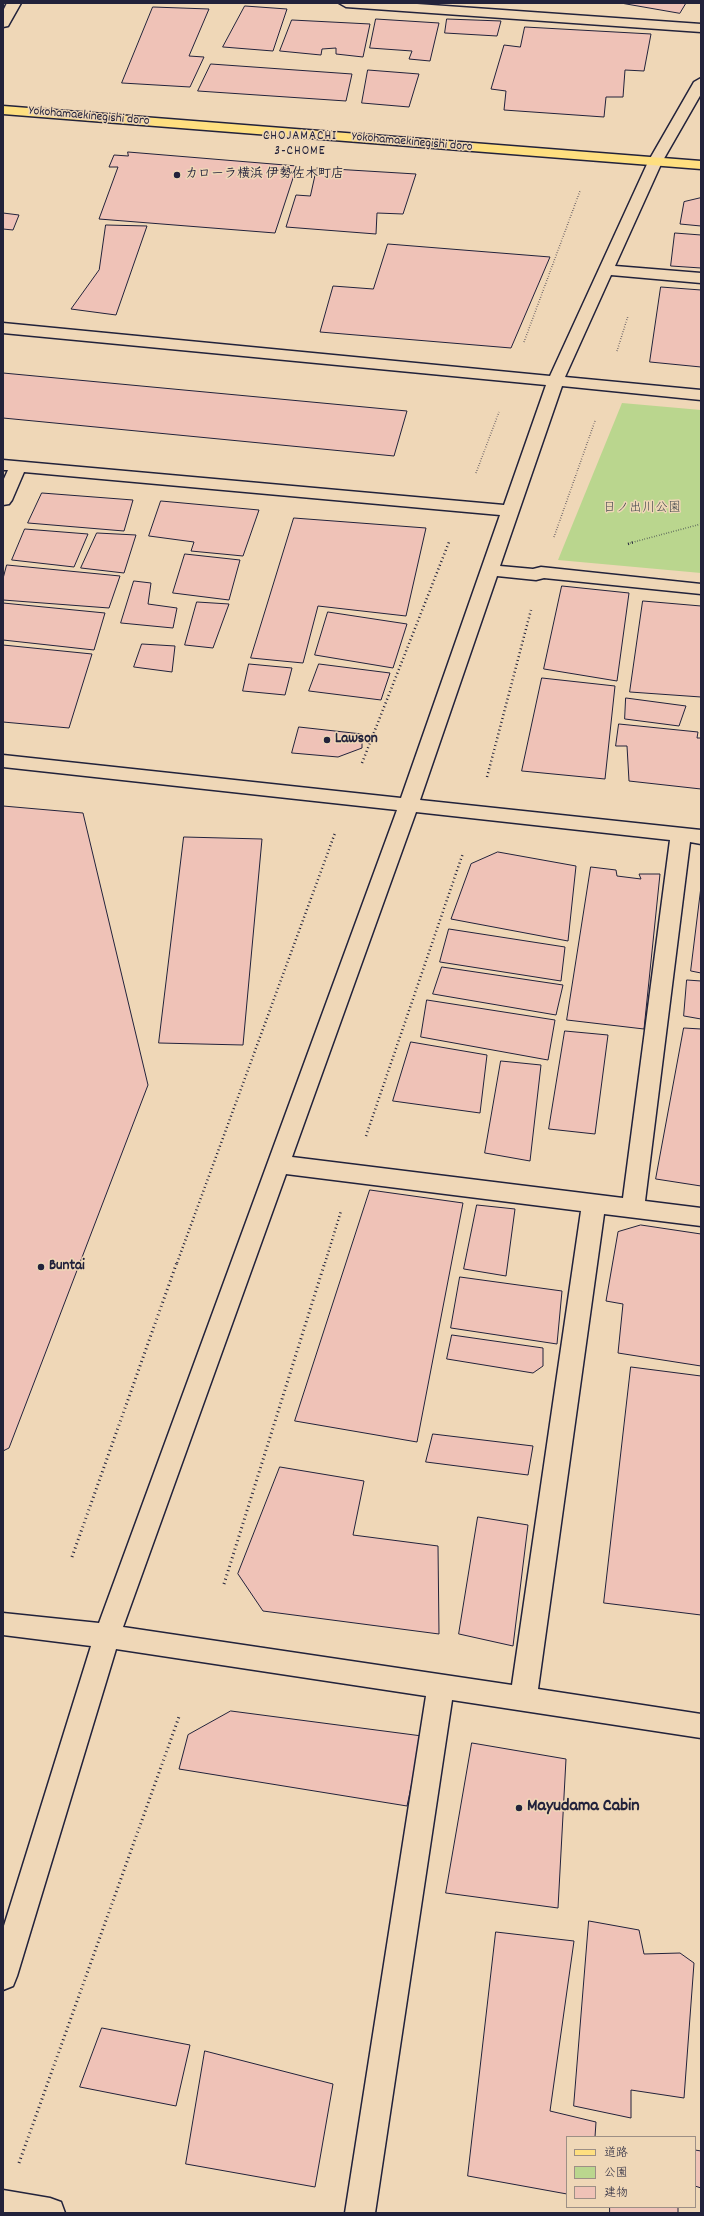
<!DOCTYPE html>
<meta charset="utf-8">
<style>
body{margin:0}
#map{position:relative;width:704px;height:2216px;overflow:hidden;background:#efd7b7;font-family:Dekko,"Klee One",sans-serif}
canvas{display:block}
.frame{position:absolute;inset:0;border:4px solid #22223b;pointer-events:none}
.legend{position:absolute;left:566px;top:2136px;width:130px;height:72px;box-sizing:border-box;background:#efd7b7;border:1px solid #9d8f85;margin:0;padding:5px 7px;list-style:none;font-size:12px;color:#22223b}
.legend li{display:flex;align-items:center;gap:8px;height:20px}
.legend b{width:20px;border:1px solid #9d8f85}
</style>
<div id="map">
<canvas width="704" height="2216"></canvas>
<div class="frame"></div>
<ul class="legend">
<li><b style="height:5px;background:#fedf80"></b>道路</li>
<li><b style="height:11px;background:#bad68e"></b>公園</li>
<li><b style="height:11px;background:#efc2b7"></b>建物</li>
</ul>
</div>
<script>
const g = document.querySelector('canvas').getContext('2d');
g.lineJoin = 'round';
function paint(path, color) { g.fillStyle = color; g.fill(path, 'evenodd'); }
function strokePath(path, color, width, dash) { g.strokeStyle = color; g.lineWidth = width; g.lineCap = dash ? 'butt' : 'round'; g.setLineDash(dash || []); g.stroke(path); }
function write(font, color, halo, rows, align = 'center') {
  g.font = font + ' Dekko,"Klee One",sans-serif'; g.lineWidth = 3; g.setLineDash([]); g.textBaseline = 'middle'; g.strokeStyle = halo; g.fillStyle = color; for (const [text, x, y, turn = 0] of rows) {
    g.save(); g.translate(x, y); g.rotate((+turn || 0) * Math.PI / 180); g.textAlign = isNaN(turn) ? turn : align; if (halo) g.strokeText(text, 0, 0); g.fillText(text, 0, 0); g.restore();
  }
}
paint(new Path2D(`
 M622 403 701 410V573L558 560Z`), '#bad68e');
const building = new Path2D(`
 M621 3H686L680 13Z
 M245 6 287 9 273 51 223 47Z
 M153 7 209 9 189 56 204 57 190 87 122 83Z
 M376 19 439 23 430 61 409 59 412 51 370 48Z
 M447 19 501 21 497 36 445 33Z
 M292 20 370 24 363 57 336 54V48L322 49 321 55 280 51Z
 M525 27 651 34 644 71 625 70 623 97H606L604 117 504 110 506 91 491 89 504 45 520 47Z
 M211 64 352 74 346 101 198 91Z
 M368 70 419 74 409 107 362 103Z
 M128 152 297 166 275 233 99 219 118 167H109L114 155 128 156Z
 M317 168 416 174 403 214 377 213 376 234 286 227 296 195 310 196Z
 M701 198V226L680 224 684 202Z
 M3 213 19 215 13 230 3 229Z
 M106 225 147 226 116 315 71 309 99 270Z
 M675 233 701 235V268L671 266Z
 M388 244 550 257 511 348 320 332 333 286 373 289Z
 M661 287 701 290V367L650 362Z
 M3 373 407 411 394 456 3 418Z
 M42 493 133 500 124 531 28 523Z
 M161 501 259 510 243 556 191 551 194 542 149 536Z
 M294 518 426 528 406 616 318 606 303 663 251 658Z
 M25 529 88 534 74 567 12 560Z
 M97 533 136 535 124 573 81 568Z
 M185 554 240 560 229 600 173 593Z
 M7 565 120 576 109 608 3 600V579Z
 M134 581 151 583 148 604 177 608 173 628 121 623Z
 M562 586 629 593 617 681 544 669Z
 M643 601 701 606V697L630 692Z
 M197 602 229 604 213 648 185 645Z
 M3 603 105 613 94 650 3 640Z
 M328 612 407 624 393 668 315 655Z
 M142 644 175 646 172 672 134 667Z
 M3 645 92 654 69 728 3 722Z
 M249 664 292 668 285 695 243 691Z
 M319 664 390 673 381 700 309 691Z
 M542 678 615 686 605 779 522 771Z
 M626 698 686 706 679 726 625 719Z
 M619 724 698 732 697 738H701V789L629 781 627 746H616Z
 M299 727 362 734V748L338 757 292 753Z
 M3 806 83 813 148 1085 9 1448 3 1451Z
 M184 837 262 839 243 1045 159 1043Z
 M498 852 576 866 568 941 451 919 471 864Z
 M591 867 616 870 617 876 641 879 639 874H660L644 1029 567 1020Z
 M701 887V973L691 971Z
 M449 929 565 947 561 981 440 962Z
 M442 967 563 985 556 1015 433 994Z
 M687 980 701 981V1019L684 1016Z
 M427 1000 555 1020 548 1060 421 1037Z
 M684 1028 701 1029V1186L656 1179Z
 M565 1031 608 1035 595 1134 549 1129Z
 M411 1042 487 1055 480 1113 393 1101Z
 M501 1061 541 1065 530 1161 485 1153Z
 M370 1190 463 1203 417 1442 295 1421Z
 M477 1205 515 1209 506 1276 464 1269Z
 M641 1225 701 1234V1366L618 1353 623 1304 606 1301 618 1232Z
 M460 1277 562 1291 557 1344 451 1328Z
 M452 1335 543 1348V1366L533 1373 447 1359Z
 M631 1367 701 1376V1615L604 1603Z
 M433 1434 533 1446 528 1475 426 1462Z
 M280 1467 364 1481 353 1535 438 1546 439 1634 263 1611 238 1574Z
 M478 1517 528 1525 513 1646 459 1634Z
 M231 1711 422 1736 407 1806 179 1769 188 1735Z
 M472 1743 566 1759 558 1908 446 1893Z
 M589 1921 639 1930 644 1954 680 1953 694 1963 684 2098 631 2090V2118L574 2106Z
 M496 1932 574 1941 550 2111 596 2122 595 2137H567V2194L468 2176Z
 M102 2028 190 2045 176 2106 80 2087Z
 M205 2051 333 2084 315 2187 186 2164Z
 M695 2150 701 2151V2188L695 2186Z
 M610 2207H678V2213H610Z`);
paint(building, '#efc2b7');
strokePath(building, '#22223b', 1);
const minor = new Path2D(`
 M7 3H21L8 26 3 27V11Z
 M339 3H403L701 24V32L346 7Z
 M701 78V94L662 162 615 266 701 273V283L611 275 565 377 701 390V400L562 386 500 566 533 569 541 567 701 584V594L544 578 536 580 497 576 420 800 701 830V844L690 842 645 1201 701 1208V1226L604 1214 538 1689 701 1714V1738L452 1700 375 2213H345L426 1696 116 1649 17 1976 13 1986 3 1990V1929L91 1646 3 1635V1613L99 1623 397 810 3 767V755L401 798 500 515 24 472 12 500 9 504 3 505V481L8 470H3V460L504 505 546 385 3 333V323L550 376 648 162 694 82ZM416 812 670 840 623 1198 292 1157ZM286 1174 581 1211 512 1685 123 1627Z
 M3 2190 50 2198 61 2202 65 2213H3Z`);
const major = new Path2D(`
 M3 106 701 161V169L3 114Z`);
strokePath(minor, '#22223b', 3);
strokePath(major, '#22223b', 3);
strokePath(new Path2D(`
 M524 342 580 191
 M617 351 628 316
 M476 473 499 412
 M554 537 595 421
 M449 543 450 541
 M630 543 701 524`), '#22223b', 1.5, [0.5, 2]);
strokePath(new Path2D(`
 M628 544 634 542
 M362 763 449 542
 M487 777 531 610
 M366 1136 463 853
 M177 1263 335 833
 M325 1263 341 1211`), '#22223b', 2.5, [1, 3]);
strokePath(new Path2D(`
 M72 1557 177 1262
 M224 1584 325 1262
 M19 2163 180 1714`), '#22223b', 3, [1, 3.5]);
paint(minor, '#efd7b7');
paint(major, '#fedf80');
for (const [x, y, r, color] of [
 [177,175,4,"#22223b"],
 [327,740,4,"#22223b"],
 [41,1267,4,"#22223b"],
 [519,1808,4,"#22223b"]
]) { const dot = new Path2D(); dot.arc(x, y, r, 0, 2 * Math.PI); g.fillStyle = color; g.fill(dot); strokePath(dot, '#efd7b7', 1.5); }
write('13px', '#22223b', '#efd7b7', [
 ["Yokohamaekinegishi doro",89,117,5],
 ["Yokohamaekinegishi doro",412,143,5]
]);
g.letterSpacing = '1px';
write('13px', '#22223b', '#efd7b7', [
 ["CHOJAMACHI",300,137],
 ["3-CHOME",300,152]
]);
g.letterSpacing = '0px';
write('bold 13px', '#22223b', '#efd7b7', [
 ["カローラ横浜 伊勢佐木町店",185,175]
], 'left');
write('13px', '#40464c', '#efd7b7', [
 ["日ノ出川公園",642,509]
]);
write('bold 15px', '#22223b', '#efd7b7', [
 ["Lawson",335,740],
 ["Buntai",49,1267]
], 'left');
write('bold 18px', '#22223b', '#efd7b7', [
 ["Mayudama Cabin",527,1808]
], 'left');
</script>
